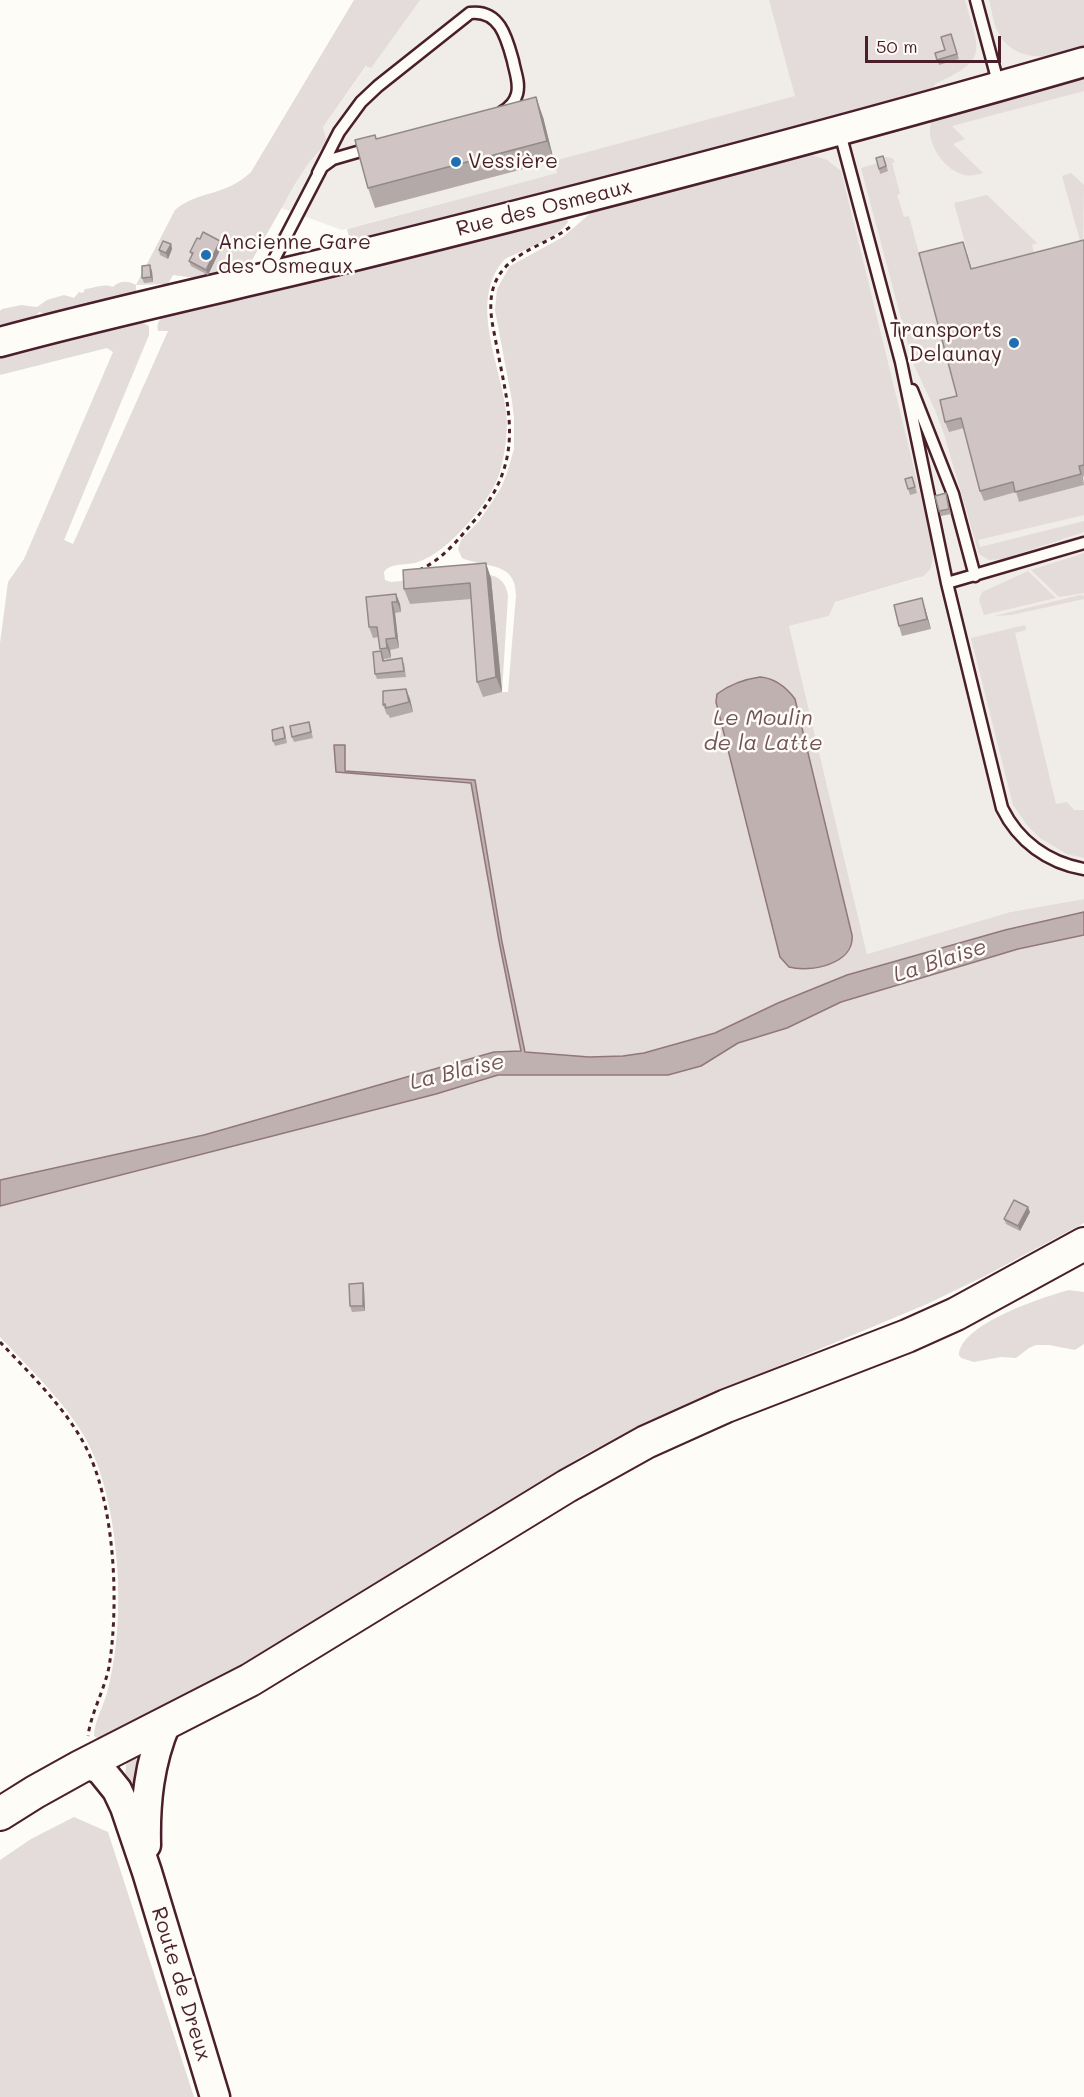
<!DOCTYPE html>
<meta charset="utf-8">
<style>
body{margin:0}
#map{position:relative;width:1084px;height:2097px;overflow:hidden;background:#fdfcf7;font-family:Mali,sans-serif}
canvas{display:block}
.scale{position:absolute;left:865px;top:36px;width:136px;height:27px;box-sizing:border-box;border:3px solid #4a1f2b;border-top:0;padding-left:8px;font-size:18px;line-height:21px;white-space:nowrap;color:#4a1f2b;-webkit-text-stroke:4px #fdfcf7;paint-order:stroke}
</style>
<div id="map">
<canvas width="1084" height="2097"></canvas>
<div class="scale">50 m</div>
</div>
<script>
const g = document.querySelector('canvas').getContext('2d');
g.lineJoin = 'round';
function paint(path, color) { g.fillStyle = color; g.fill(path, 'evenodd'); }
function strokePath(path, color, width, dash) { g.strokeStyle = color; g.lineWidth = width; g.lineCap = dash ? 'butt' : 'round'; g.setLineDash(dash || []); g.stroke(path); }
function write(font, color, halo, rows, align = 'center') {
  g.font = font + ' Mali,sans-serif'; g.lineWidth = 5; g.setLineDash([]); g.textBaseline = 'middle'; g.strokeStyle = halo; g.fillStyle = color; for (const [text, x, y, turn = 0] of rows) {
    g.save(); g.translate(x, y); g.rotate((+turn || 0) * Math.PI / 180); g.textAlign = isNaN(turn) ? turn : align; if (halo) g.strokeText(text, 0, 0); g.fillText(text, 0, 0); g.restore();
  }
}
paint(new Path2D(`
 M414 0H1084V899L1010 912 867 954 789 626 829 616 835 602 919 578 796 110 342 230 281 208 308 164 327 142 323 127Z`), '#f0ece8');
paint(new Path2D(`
 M354 0H420L371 68 366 66 323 127 327 142 308 164 294 186 247 269 218 281 173 275 168 284 136 285V293L52 317 39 312 33 323 0 329V311L2 309 21 305 37 307 47 300 64 295 74 298 79 292 83 293 85 289C95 288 103 283 113 287 120 280 128 281 136 285L175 210C198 190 225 197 251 172Z
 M769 0H965C979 52 990 59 935 84L933 89 852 110 838 119 351 245 347 229 557 173 554 161 795 96Z
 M989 0H1084V52C1055 57 1014 65 998 32 993 23 992 10 989 0Z
 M1084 71V91L952 126 965 139 953 144 983 173C977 175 971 176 964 175 942 169 921 137 934 116Z
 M803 152 827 160 841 171 934 550 931 568 924 576 835 602 829 616 789 626 867 954 1010 912 1084 899V912L1005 930 907 959 778 1003 715 1033 644 1053 623 1056 589 1057 525 1052 502 942 475 780 336 772 471 783 499 941 522 1051 494 1052 204 1135 0 1180V643L8 582 24 559 113 352 107 348 0 375V350L137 320 149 326V335L64 540 73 544 168 331H158C156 322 161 317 168 311L566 217 568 222C558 239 523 250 505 259 469 298 498 359 505 404 509 425 506 448 501 468 494 499 448 553 418 562 407 566 391 562 384 572L385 580 391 582 481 574C496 574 506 580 508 596L502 692H508L516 595C516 561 485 568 462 558L458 549 461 540 480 520 501 488 507 473 514 449V418L512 401 495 310 497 289 510 266 563 237 594 210Z
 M886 157 892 158 895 162 892 163 900 194 897 195 904 217 909 216 960 406 965 428 1016 492 1019 502 1084 485V515L978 540 980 547 1084 521V532L1003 559 989 560 979 554 944 434 935 410 913 363 861 168 878 163 888 171 884 158Z
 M1071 173 1084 185 1083 251 1062 176Z
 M987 195 1037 243 1032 245 1037 263 975 279 954 203Z
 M1084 553V593L1059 597 1031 570Z
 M1028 571 1056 598 984 615 979 600 982 592Z
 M1080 595 1084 596V599L1011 615 994 616Z
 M1025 625 1026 630 1015 633 1056 804 1067 802 1074 810H1084V858L1067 854 1040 838 1027 825 1013 805 971 638Z
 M1084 935V1223L983 1277 927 1304 665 1414 582 1456 292 1638 204 1688 104 1737 99 1739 94 1736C94 1722 103 1707 107 1693 111 1677 114 1660 116 1643 123 1583 115 1487 83 1434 61 1398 29 1368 0 1337V1206L436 1094 498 1075H668L701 1066 738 1043 787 1028 841 1002 1018 949Z
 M1069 1290 1084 1292V1344L1075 1350 1049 1345H1036L1029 1348 1016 1358 1001 1357 974 1362 961 1358 959 1355C960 1324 1043 1297 1069 1290Z
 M133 1756 140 1763V1802C126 1789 123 1780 127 1760Z
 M74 1817 108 1832 194 2097H0V1860L31 1839Z`), '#e3dcda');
const water = new Path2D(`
 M760 677C775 678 786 687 795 699L852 935C855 964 810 973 789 967L780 957 716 702 717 694C729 685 746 679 760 677Z
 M334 745H345V771L475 780 502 942 525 1052 589 1057 623 1056 644 1053 715 1033 778 1003 847 975 1005 930 1084 912V935L1018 949 841 1002 787 1028 738 1043 701 1066 668 1075H498L436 1094 0 1206V1180L204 1135 494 1052 521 1051 499 941 471 783 336 772Z`);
paint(water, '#c0b1b1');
strokePath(water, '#91777b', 1.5);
const lane = new Path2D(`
 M976 0 999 86
 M840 133 901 362 947 583
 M318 173 339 132 361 102 378 86 470 13C500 9 507 39 513 61 515 72 520 83 517 94 515 102 509 108 502 112
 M267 273 322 167 333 159 371 148
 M912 390 953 494 975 576
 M1084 543 947 583 1002 808C1018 841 1048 863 1084 869`);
const secondary = new Path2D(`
 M0 342C110 312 222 288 334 261 585 199 835 134 1084 62
 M80 1767 89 1765 100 1769 117 1790 125 1807 147 1872 215 2097
 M146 1845C145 1803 149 1763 166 1723`);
const primary = new Path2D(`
 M0 1814 35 1792 80 1767 250 1680 567 1486 646 1442 726 1406 907 1336 956 1314 1084 1244`);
strokePath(lane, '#4a1f2b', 15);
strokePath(secondary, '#4a1f2b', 33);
strokePath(primary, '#4a1f2b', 36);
strokePath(new Path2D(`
 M419 570C442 560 458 540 473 522 528 458 508 410 495 337 491 319 488 300 495 283 508 252 545 246 570 227
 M0 1342C31 1375 72 1414 90 1456 115 1513 119 1606 109 1667 104 1691 91 1713 88 1736`), '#4a1f2b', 3, [4.5, 4.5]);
strokePath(lane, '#fdfcf7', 10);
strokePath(secondary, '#fdfcf7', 28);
strokePath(primary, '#fdfcf7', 32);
paint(new Path2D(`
 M951 34 959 59 939 65 935 53 945 50Z
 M543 117 554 161 375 208 368 188 376 139Z
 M885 161 888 171 880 174 879 169Z
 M200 239 220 241 222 246 208 275 191 266 189 261 192 256 190 252Z
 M1084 240V476L1083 477 1084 485 1019 502 1016 492 984 501 980 491 964 428 949 432 945 422 957 396 963 242 972 269Z
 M171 244 172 249 168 259 160 255 159 250Z
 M152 271 153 282 144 283 142 278Z
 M912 477 917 493 910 495 905 479Z
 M947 498 951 514 941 516 939 511Z
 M491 578 502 692 483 697 477 682 471 599 410 604 404 589Z
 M396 594 400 604 401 612 395 613 399 648 390 650 391 658 384 659V661L404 663 406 677 377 679 375 674 381 651 379 637 373 638 369 627Z
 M925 608 931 629 902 636 899 626Z
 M406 689 410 699 413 712 390 718 388 714 387 715 383 705Z
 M309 722 313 738 294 742 292 737Z
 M283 727 285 732 287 743 275 746 273 741Z
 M1030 1212 1020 1231 1006 1224 1004 1219Z
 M363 1283 364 1288 365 1311 352 1312 350 1306Z`), '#b3a9a9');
paint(new Path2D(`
 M536 97 543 117 554 161 547 141Z
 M220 241 222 246 208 275 206 270Z
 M171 244 172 249 168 259 166 253Z
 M150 265 152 271 153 282 151 277Z
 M486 563 491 578 502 692 496 677Z
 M396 594 400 604 401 612 397 602Z
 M922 598 925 608 931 629 927 619Z
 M392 602 395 613 399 648 396 638Z
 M386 639 390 650 391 658 387 648Z
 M406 689 410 699 413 712 409 702Z
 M1028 1207 1030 1212 1020 1231 1018 1226Z
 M363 1283 364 1288 365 1311 363 1306Z`), '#928a89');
const building = new Path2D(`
 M951 34 957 54 937 60 935 53 945 50 941 37Z
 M536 97 547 141 368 188 355 140 375 135 376 139Z
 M883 156 886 166 879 169 876 158Z
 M203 232 220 241 206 270 189 261 193 253 190 252 197 238 200 239Z
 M1084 240V465L1079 466 1081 474 1015 492 1013 482 980 491 961 418 945 422 940 400 957 396 919 253 963 242 971 269Z
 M163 241 171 244 166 253 159 250Z
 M150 265 151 277 142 278V266Z
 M912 477 915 487 908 489 905 479Z
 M946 493 949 509 939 511 935 496Z
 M486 563 496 677 477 682 470 583 404 589 403 570Z
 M396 594 397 602H392L396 638 386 639 387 648 380 649 377 627H369L366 597Z
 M922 598 927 619 899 626 894 605Z
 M381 651 383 661 402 658 404 671 375 674 373 652Z
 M406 689 409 702 386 708 385 704 383 705V691Z
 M309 722 311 732 292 737 290 726Z
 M283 727 285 738 273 741 272 730Z
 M1014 1200 1028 1207 1018 1226 1004 1219Z
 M363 1283V1306H350L349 1284Z`);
paint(building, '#d0c5c4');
strokePath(building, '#928a89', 1.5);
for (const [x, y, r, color] of [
 [456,162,6,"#1f6fb2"],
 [206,255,6,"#1f6fb2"],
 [1014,343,6,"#1f6fb2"]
]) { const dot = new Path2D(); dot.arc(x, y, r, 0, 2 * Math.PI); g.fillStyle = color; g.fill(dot); strokePath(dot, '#fdfcf7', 2); }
write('21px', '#4a1f2b', '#fdfcf7', [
 ["Vessière",468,162],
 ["Ancienne Gare",218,243],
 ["des Osmeaux",218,267],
 ["Transports",1002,331,"right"],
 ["Delaunay",1002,355,"right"]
], 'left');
write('21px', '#4a1f2b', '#fdfcf7', [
 ["Rue des Osmeaux",544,208,-14],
 ["Route de Dreux",181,1984,73]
]);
write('italic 22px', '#73525a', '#fdfcf7', [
 ["Le Moulin",763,718],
 ["de la Latte",763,743],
 ["La Blaise",940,961,-18],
 ["La Blaise",457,1072,-13]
]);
</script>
